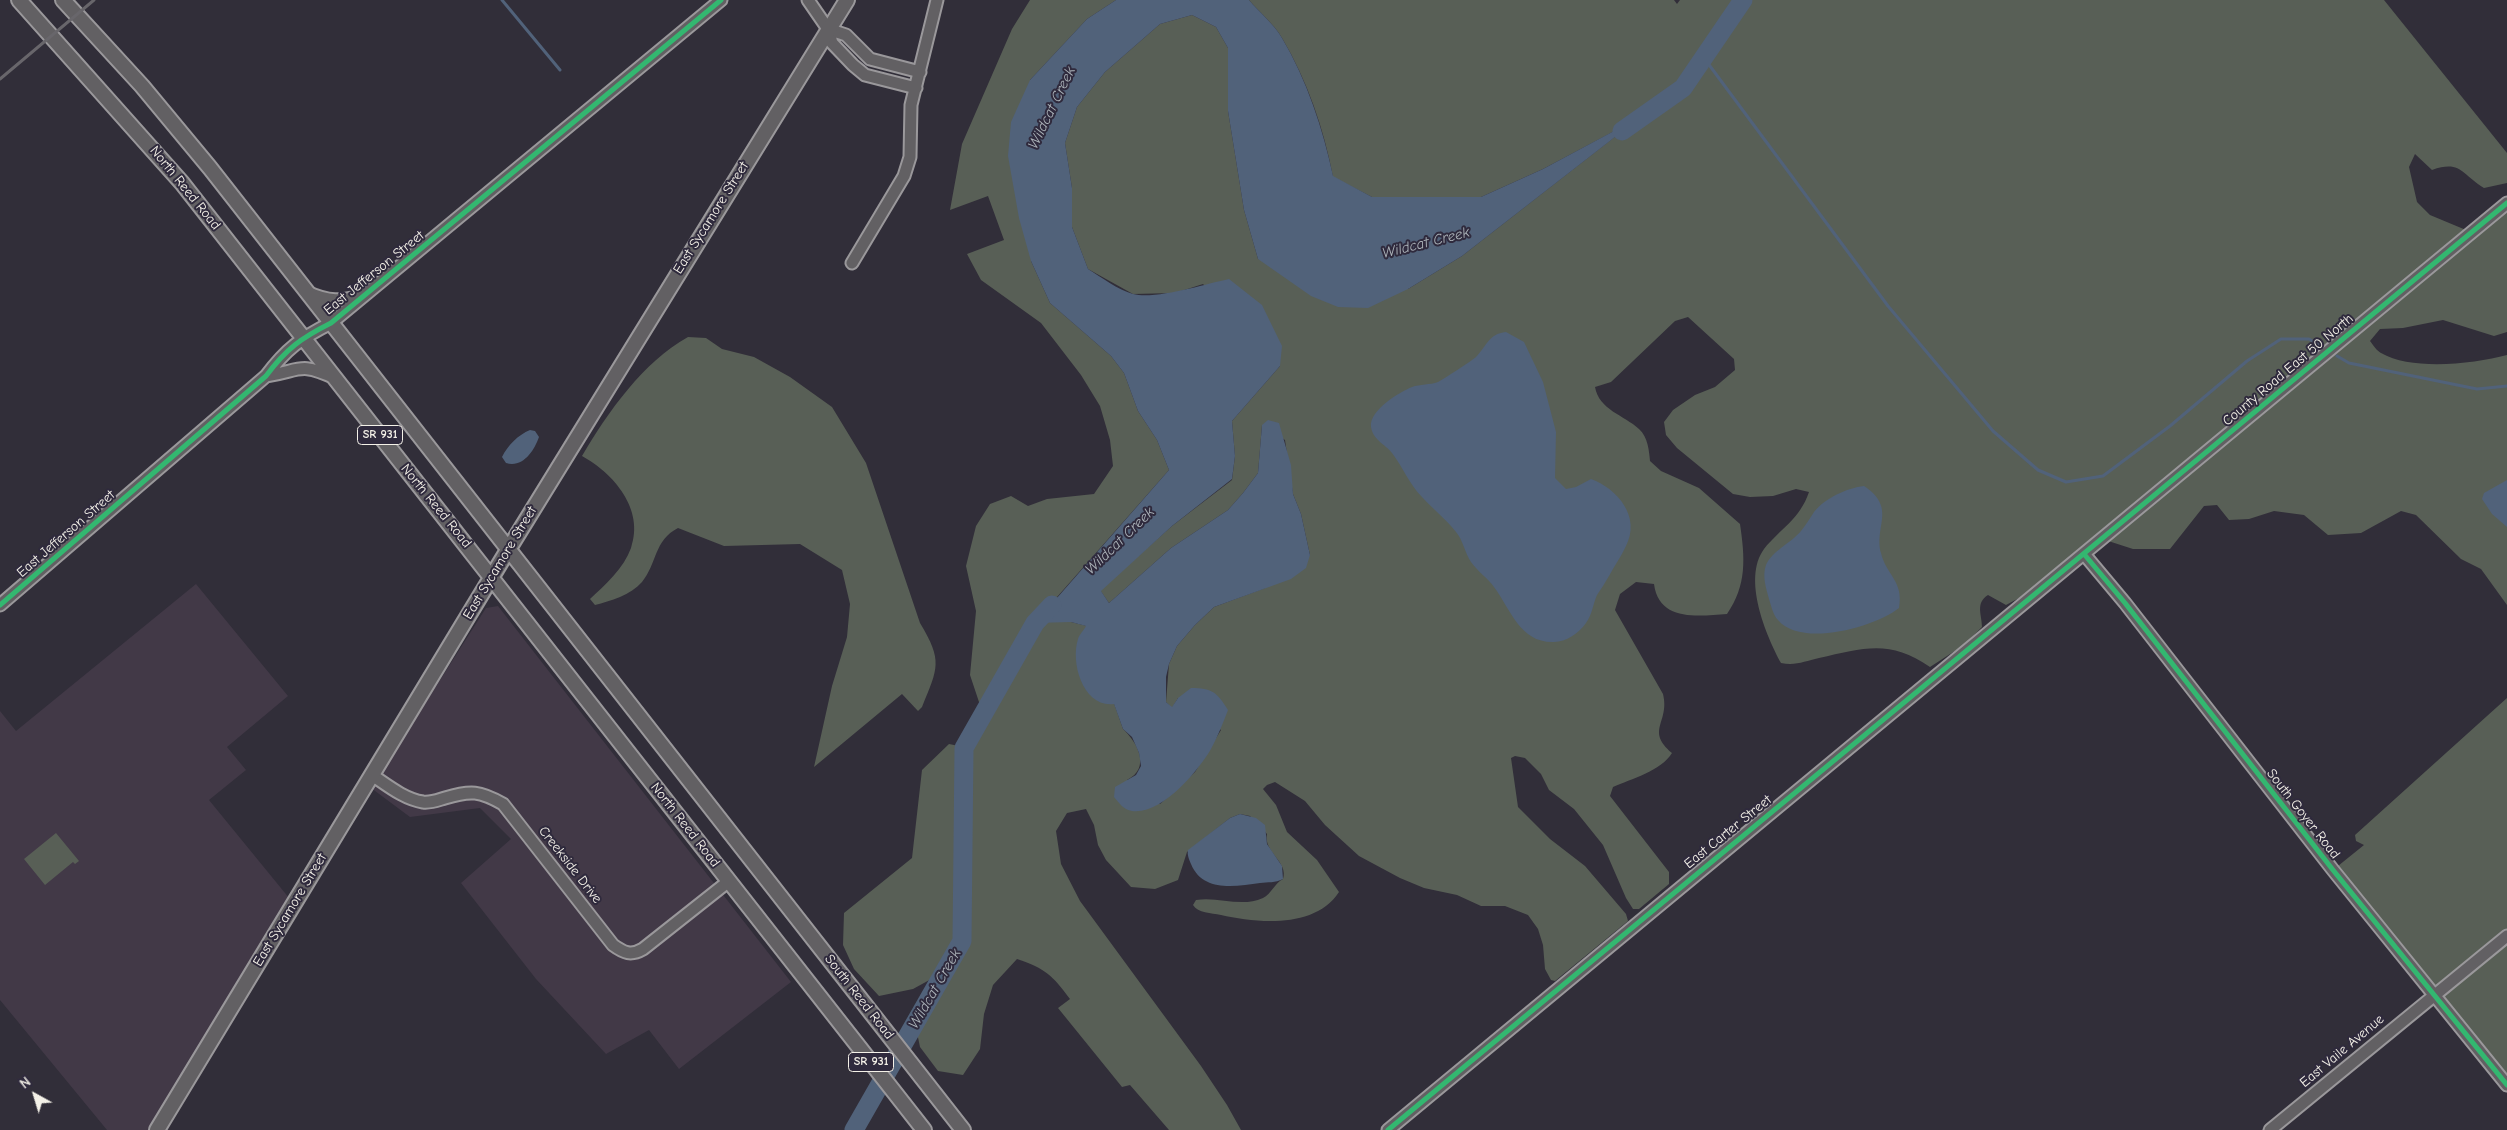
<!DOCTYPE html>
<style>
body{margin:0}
#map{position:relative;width:2507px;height:1130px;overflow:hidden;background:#312e39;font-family:"Comic Neue",sans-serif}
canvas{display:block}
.north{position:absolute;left:10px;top:1070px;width:50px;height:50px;-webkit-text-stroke:4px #2f2a3d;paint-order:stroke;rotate:321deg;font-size:14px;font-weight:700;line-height:20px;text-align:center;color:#f4f1e8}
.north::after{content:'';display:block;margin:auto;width:18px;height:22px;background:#f4f1e8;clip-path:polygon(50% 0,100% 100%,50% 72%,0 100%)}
</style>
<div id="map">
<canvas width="2507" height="1130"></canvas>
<div class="north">N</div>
</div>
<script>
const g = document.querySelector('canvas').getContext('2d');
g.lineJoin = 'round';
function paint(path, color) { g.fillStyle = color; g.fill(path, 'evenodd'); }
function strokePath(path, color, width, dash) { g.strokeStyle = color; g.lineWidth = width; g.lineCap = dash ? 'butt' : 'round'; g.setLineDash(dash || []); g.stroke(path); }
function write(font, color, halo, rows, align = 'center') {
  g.font = font + ' "Comic Neue",sans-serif'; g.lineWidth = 4; g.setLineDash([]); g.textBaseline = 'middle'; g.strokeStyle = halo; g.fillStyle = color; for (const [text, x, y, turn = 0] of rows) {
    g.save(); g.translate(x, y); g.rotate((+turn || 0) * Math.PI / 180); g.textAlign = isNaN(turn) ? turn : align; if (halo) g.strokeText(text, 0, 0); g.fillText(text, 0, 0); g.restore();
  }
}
paint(new Path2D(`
 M196 584 288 696 227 747 246 770 209 800 294 904 157 1130H107L0 1000V711L16 731Z
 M498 606 791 982 679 1069 649 1030 606 1054 536 979 461 883 511 839 480 808 410 817 371 788 486 608Z`), '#423947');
paint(new Path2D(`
 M1030 0H1116L1087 19 1030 80 1031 261 1050 303 1111 356 1124 373 1138 411 1157 440 1169 470 1035 622H1071L1087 626 1123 729C1138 743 1151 768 1127 780L1160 804 1195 772 1221 730 1178 698 1172 708 1166 702 1169 664 1177 646 1195 625 1214 607 1265 588 1310 555 1301 514 1293 494 1285 440 1262 425 1258 473 1243 493 1228 510 1171 548 1109 603 1100 590 1172 526 1232 480 1235 456 1232 421 1280 366 1203 284 1175 293 1133 294 1088 269 1072 227V188L1065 143 1077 107 1105 72 1160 24 1192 15 1216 27 1228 48V111L1244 210 1258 259 1408 289 1462 256 1639 118 1543 169 1481 197H1372L1333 177C1324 129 1307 80 1282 38 1274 24 1259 12 1249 0H1674L1677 4 1680 0H2384L2507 153V183L2484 188C2461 174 2461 160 2432 170L2415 154 2409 167 2417 202 2430 215 2466 230 2021 597 2006 605 1988 595C1975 603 1982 615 1982 627L1964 645 1930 667C1890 639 1864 648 1819 658 1805 661 1796 666 1781 663 1766 635 1742 579 1764 549 1780 529 1800 519 1809 492L1796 489 1773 496 1750 497 1733 494 1677 448 1666 435 1664 422 1673 410 1695 395 1715 387 1735 370 1734 359 1688 317 1675 321 1611 382 1595 387C1599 410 1624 415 1639 429 1648 437 1649 451 1650 461L1661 471 1699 488 1740 524C1745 558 1747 585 1727 614 1698 616 1659 622 1654 584L1636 582 1620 594 1615 610 1663 694C1670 723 1645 730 1672 753 1661 771 1631 779 1613 787L1610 796 1669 872V884L1639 909H1633L1626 898 1603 845 1574 809 1549 790 1541 774 1525 758 1515 756 1511 758 1518 807 1550 839 1585 866 1626 914 1628 921 1555 981 1551 980 1545 969 1543 945 1538 929 1528 915 1505 906H1481L1457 895 1424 888 1400 878 1359 856 1325 825 1305 801 1275 782 1267 785 1263 789 1276 805 1287 832 1317 860 1339 892C1315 929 1257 923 1221 915 1211 913 1198 913 1193 905L1196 900C1218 896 1241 908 1263 898 1271 894 1275 883 1283 879 1289 862 1263 852 1267 834L1250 816 1240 814 1230 818 1187 852 1178 880 1155 889 1131 887 1106 860 1098 845 1094 825 1086 809 1067 813 1056 831 1061 864 1080 901 1201 1066 1227 1105 1241 1130H1169L1130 1085 1122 1087 1058 1008 1070 999C1052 975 1046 969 1017 959L993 985 984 1014 980 1049 963 1075 938 1071 920 1047 915 1023 944 972 913 989 879 996 854 969 843 945 844 913 912 858 922 770 949 744 964 747 983 714 970 675 976 611 966 566 976 526 990 504 1011 496 1028 506 1047 499 1094 494 1113 466 1110 440 1100 406 1081 375 1041 323 981 280 967 254 1004 240 988 196 950 210 962 144 1012 29Z
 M2507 208V332L2494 336 2443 320 2403 328 2380 329 2370 341C2373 345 2377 351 2381 353 2412 371 2473 364 2507 355V605L2481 569 2461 559 2416 515 2401 511 2361 533 2328 535 2304 515 2274 511 2249 519 2229 520 2217 505 2204 506 2170 549H2133L2102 539Z
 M688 337 706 338 722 349 754 357 790 377 832 407 866 463 920 623C943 661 938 668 922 707L918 711 902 694 814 767 832 686 847 637 850 604 842 570 800 544 724 546 678 528C654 540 657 564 642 582 631 595 610 601 595 605L590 599C605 585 624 568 631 548 645 509 613 473 582 456 608 412 643 362 688 337Z
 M2507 698V1085L2333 870 2364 845 2356 841 2355 835Z
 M56 833 79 861 75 864 73 862 45 885 24 859Z`), '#585f56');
paint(new Path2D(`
 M1116 0H1249C1259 12 1274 24 1282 38 1307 80 1323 129 1333 176L1372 197H1481L1543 169 1642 116 1462 256 1408 289 1368 308 1338 307 1311 296 1258 259 1244 210 1228 111V48L1216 27 1192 15 1160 24 1105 72 1077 107 1065 143 1072 188V227L1088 269C1101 277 1118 290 1133 294 1155 300 1205 284 1229 279L1262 305 1282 346 1280 366 1232 421 1235 456 1232 479 1172 526 1101 591 1109 603 1171 548 1228 510 1243 493 1258 473 1262 425 1268 420 1279 423 1291 465 1293 494 1301 514 1310 555 1306 568 1291 579 1214 607 1195 625 1177 646 1169 664 1166 677V702L1172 707 1178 698 1191 688C1212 688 1217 692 1228 710 1223 723 1218 736 1211 749 1198 771 1162 815 1132 811 1124 810 1119 803 1114 797L1115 787 1136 775 1141 766 1139 753 1132 737 1123 729 1114 704C1084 708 1070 664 1078 639 1079 635 1084 630 1086 626L1071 622 1035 623 1169 470 1157 440 1138 411 1124 373 1111 356 1050 303 1031 261 1019 218 1008 156 1011 122 1030 80 1087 19Z
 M1506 332 1524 342 1543 382 1556 432 1555 478 1566 489 1576 487 1591 479C1618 489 1641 517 1626 546 1621 557 1614 566 1609 576 1605 583 1601 589 1597 595 1593 604 1592 615 1586 623 1579 633 1566 642 1554 642 1520 643 1511 610 1494 587 1488 578 1478 572 1471 562 1465 553 1463 540 1456 532 1446 519 1433 509 1422 497 1409 484 1403 467 1392 453 1385 444 1373 440 1371 427 1369 410 1400 392 1412 387 1420 384 1430 385 1438 382 1442 380 1473 360 1476 357 1487 346 1488 334 1506 332Z
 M530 430 535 431 539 437C534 451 523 468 506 463L502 457C508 445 518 435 530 430Z
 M2507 480V527L2492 514 2482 499 2484 493Z
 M1864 486C1897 508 1874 526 1881 553 1886 575 1904 581 1899 608 1875 627 1801 648 1778 620 1773 615 1771 605 1769 599 1766 588 1762 576 1766 565 1772 551 1791 543 1801 531 1806 525 1810 518 1814 512 1825 498 1847 488 1864 486Z
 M1240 814 1256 818 1265 825 1267 844 1282 866 1283 879C1275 883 1268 882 1260 883 1236 886 1203 893 1191 864 1189 859 1187 855 1188 850L1230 818Z`), '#51627a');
strokePath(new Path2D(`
 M502 0 560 70
 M1704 58 1888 306 1993 431 2038 470 2066 482 2103 476 2170 426 2247 361 2281 339H2309L2321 346
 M2337 356 2349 363 2477 389 2507 386`), '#51627a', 3);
strokePath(new Path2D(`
 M1622 131 1683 88 1743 0
 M854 1130 962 941 964 748 1035 623 1052 605`), '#51627a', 19);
const minor = new Path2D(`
 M808 0 828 29 832 43 853 65 865 75 916 88
 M828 29 846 35 870 59 920 72
 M852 263 904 176 910 157 911 105 937 0
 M307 292C327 301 343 303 363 294
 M266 376C301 371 298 361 335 378
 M2084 554 2125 603 2333 870 2507 1085
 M0 605 266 376C286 349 301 338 331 323L721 0
 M372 775C387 785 404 799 423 802 431 803 438 800 445 798 471 790 480 791 503 804L613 945C624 953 631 956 643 949L729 881
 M1388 1130 2507 203
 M2270 1130 2507 936`);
const major = new Path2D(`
 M19 0 182 183 924 1130
 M63 0 142 86 210 168 963 1130
 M157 1130 508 550 847 0`);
strokePath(minor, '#9a989b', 15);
strokePath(major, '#9a989b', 18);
strokePath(minor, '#626063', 11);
strokePath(major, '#626063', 14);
strokePath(new Path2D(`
 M0 79 94 0`), '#68666b', 3);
strokePath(new Path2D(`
 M2084 554 2125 603 2333 870 2507 1085
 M0 605 266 376C286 349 301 338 331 323L721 0
 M1388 1130 2507 203`), '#33b770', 5);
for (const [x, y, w] of [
 [380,435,45],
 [871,1062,45]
]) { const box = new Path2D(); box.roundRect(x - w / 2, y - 9.5, w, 19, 4); g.fillStyle = '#2f2a3d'; g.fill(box); strokePath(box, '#f4f1e8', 1); }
write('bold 12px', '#f4f1e8', null, [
 ["SR 931",380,435],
 ["SR 931",871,1062]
]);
write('14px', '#f4f1e8', '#2f2a3d', [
 ["North Reed Road",185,188,51],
 ["East Sycamore Street",711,218,-58],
 ["East Jefferson Street",374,273,-39],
 ["County Road East 50 North",2288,370,-40],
 ["North Reed Road",436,506,51],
 ["East Jefferson Street",66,534,-41],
 ["East Sycamore Street",500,563,-59],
 ["South Goyer Road",2303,814,52],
 ["North Reed Road",685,825,52],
 ["East Carter Street",1728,832,-39],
 ["Creekside Drive",570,865,52],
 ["East Sycamore Street",290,910,-59],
 ["South Reed Road",859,997,52],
 ["East Vaile Avenue",2342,1051,-40]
]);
write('italic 15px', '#acb3b9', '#2f2a3d', [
 ["Wildcat Creek",1052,108,-64],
 ["Wildcat Creek",1426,243,-14],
 ["Wildcat Creek",1120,541,-44],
 ["Wildcat Creek",935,989,-60]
]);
</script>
